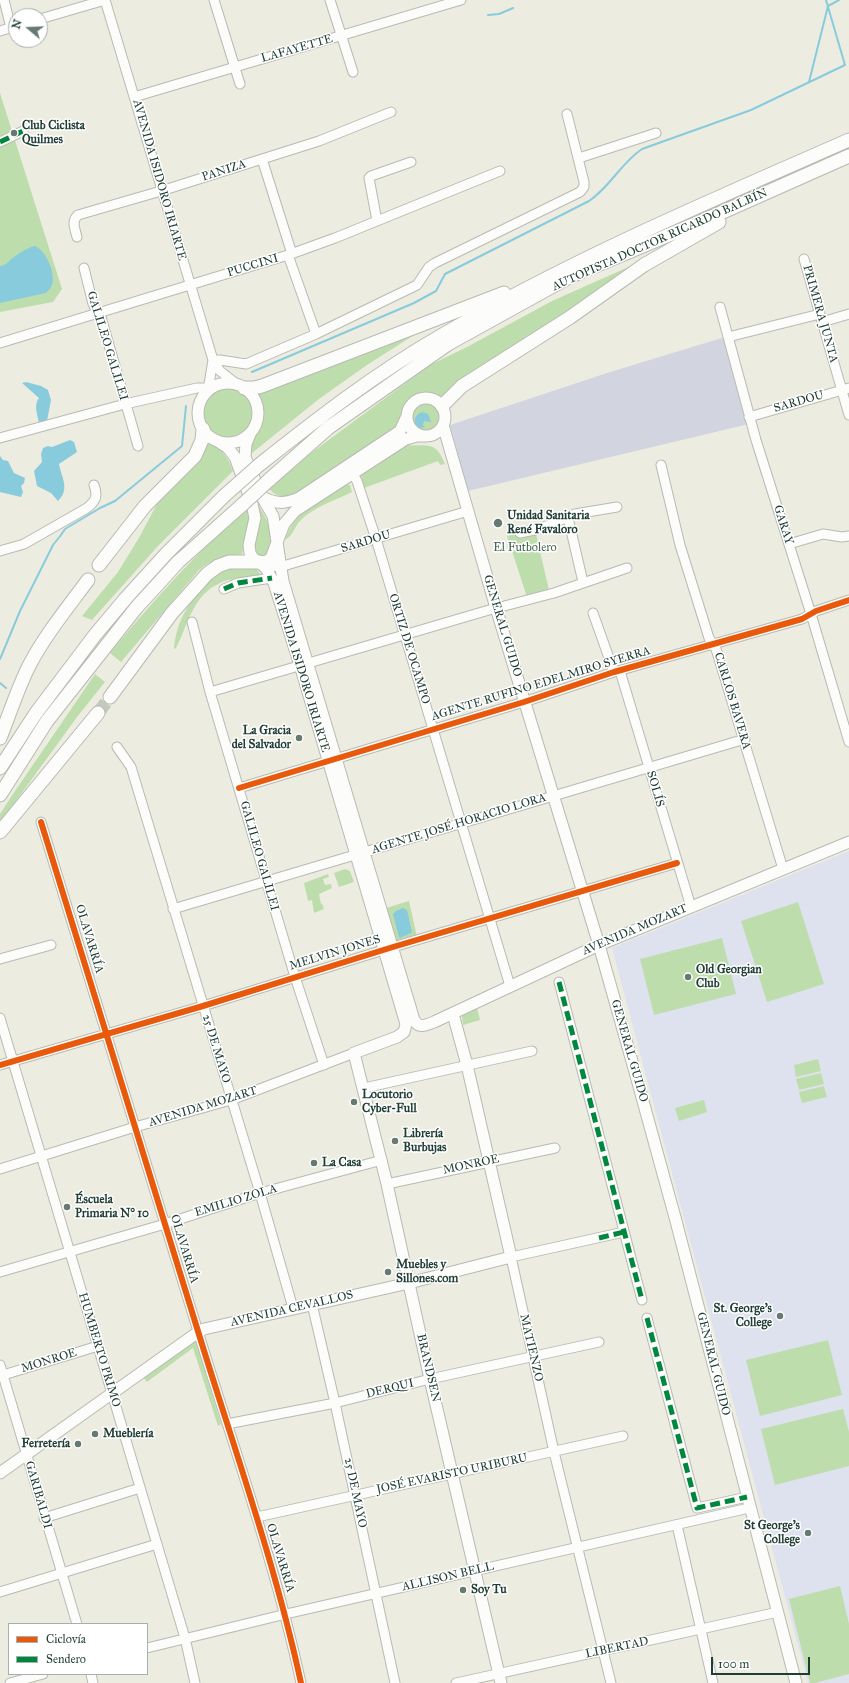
<!DOCTYPE html>
<meta charset="utf-8">
<style>
body{margin:0}
#map{position:relative;width:849px;height:1683px;overflow:hidden;background:#edece1;font-family:"IM FELL Great Primer",serif}
canvas{display:block}
.legend{position:absolute;left:8px;top:1623px;width:140px;height:52px;box-sizing:border-box;background:#fff;border:1px solid #a5b1ae;margin:0;padding:5px 7px;list-style:none;font-size:12px;color:#1f3d34}
.legend li{display:flex;align-items:center;gap:8px;height:20px}
.legend b{width:20px;border:1px solid #a5b1ae}
.north{position:absolute;left:8px;top:8px;width:40px;height:40px;box-sizing:border-box;background:#fff;border:1px solid #a5b1ae;border-radius:50%;rotate:289deg;font-size:11px;font-weight:700;line-height:16px;text-align:center;color:#1f3d34}
.north::after{content:'';display:block;margin:auto;width:14px;height:18px;background:#677a71;clip-path:polygon(50% 0,100% 100%,50% 72%,0 100%)}
.scale{position:absolute;left:711px;top:1657px;width:99px;height:18px;box-sizing:border-box;border:2px solid #1f3d34;border-top:0;padding-left:5px;font-size:12px;line-height:14px;white-space:nowrap;color:#1f3d34;-webkit-text-stroke:3px #fff;paint-order:stroke}
</style>
<div id="map">
<canvas width="849" height="1683"></canvas>
<ul class="legend">
<li><b style="height:5px;background:#e8590c"></b>Ciclovía</li>
<li><b style="height:5px;background:#00873e"></b>Sendero</li>
</ul>
<div class="north">N</div>
<div class="scale">100 m</div>
</div>
<script>
const g = document.querySelector('canvas').getContext('2d');
g.lineJoin = 'round';
function paint(path, color) { g.fillStyle = color; g.fill(path, 'evenodd'); }
function strokePath(path, color, width, dash) { g.strokeStyle = color; g.lineWidth = width; g.lineCap = dash ? 'butt' : 'round'; g.setLineDash(dash || []); g.stroke(path); }
function write(font, color, halo, rows, align = 'center') {
  g.font = font + ' "IM FELL Great Primer",serif'; g.lineWidth = 3; g.setLineDash([]); g.textBaseline = 'middle'; g.strokeStyle = halo; g.fillStyle = color; for (const [text, x, y, turn = 0] of rows) {
    g.save(); g.translate(x, y); g.rotate((+turn || 0) * Math.PI / 180); g.textAlign = isNaN(turn) ? turn : align; if (halo) g.strokeText(text, 0, 0); g.fillText(text, 0, 0); g.restore();
  }
}
paint(new Path2D(`
 M849 851V1683H808L612 948Z`), '#dee2ee');
paint(new Path2D(`
 M725 337 749 424 468 491 450 425 607 373Z`), '#d2d5df');
paint(new Path2D(`
 M0 93 62 289 53 302 0 312Z
 M642 261 444 397 440 399 431 395 421 394 411 399 405 404 398 427 301 492 285 498 275 494 269 489 311 453 430 365 467 347 552 301Z
 M433 323 367 365 319 399 252 453C244 431 276 421 255 392Z
 M204 413a24 24 0 1 1 48 0a24 24 0 1 1-48 0Z
 M409 416a16 16 0 1 1 32 0a16 16 0 1 1-32 0Z
 M207 442C220 445 229 459 233 471L157 547 92 620 82 616 118 572 140 536 159 500Z
 M407 445C429 446 436 441 445 464L440 465 438 461 364 488 361 479 362 473Z
 M345 484 350 485 352 492C336 500 313 507 300 521 294 527 294 535 285 540 293 512 322 499 345 484Z
 M257 504C268 519 277 538 267 556L261 558 254 552 255 543 259 530Z
 M250 506V514L242 554C225 557 212 559 199 570L121 662 110 653C153 601 198 550 250 506Z
 M535 530 549 590 527 597 507 536Z
 M246 566 256 569 264 578C256 579 248 580 240 581 236 581 232 579 228 580 194 590 190 620 176 648L174 649C176 622 189 600 209 582 214 577 220 571 227 569 233 567 240 567 246 566Z
 M95 674 105 682 77 717 0 823V814L11 797Z
 M345 869 350 871 354 882 339 887 334 873Z
 M328 874 329 877 323 879 325 885 331 884 332 888 319 894 321 904 322 903 324 909 314 913 312 900 308 901 304 883Z
 M409 901 417 937 397 942 393 938 386 908Z
 M798 902 824 984 767 1002 741 921Z
 M722 938 736 994 654 1015 640 959Z
 M477 1008 480 1020 463 1025 462 1016Z
 M818 1059 821 1071 796 1077 794 1065Z
 M821 1073 824 1084 799 1090 796 1079Z
 M824 1086 827 1097 802 1103 799 1092Z
 M704 1100 707 1112 679 1121 675 1108Z
 M195 1338 221 1424 218 1426 193 1348 147 1382 143 1377Z
 M828 1340 842 1395 760 1416 746 1360Z
 M843 1409 849 1432V1466L775 1485 761 1429Z
 M840 1586 849 1624V1674L815 1683H810L789 1599Z`), '#beddad');
paint(new Path2D(`
 M35 246C46 251 56 273 52 285 51 288 48 291 46 293L0 303V266C6 266 9 260 14 257 20 252 27 248 35 246Z
 M26 382 41 386 48 390 51 400 47 421 39 424C38 416 33 405 39 398L22 383Z
 M422 412 428 414 431 422 424 421 423 425 425 427 420 428 415 424V418L418 414Z
 M70 440 74 442 77 452 59 464C62 479 70 489 58 501L51 493 37 486 34 471 42 462 41 454 43 448 48 446 52 447Z
 M0 456 3 460 8 461 14 473 25 478 24 483 21 486 23 492 21 497 0 492Z
 M403 908 407 910 412 932 411 933 400 938 399 937 393 914 396 911Z`), '#88cbdc');
strokePath(new Path2D(`
 M488 15 499 14 513 8
 M809 82 828 6 839 0
 M252 372 414 303 436 291 445 274 589 201C610 187 621 163 642 149L751 110 845 65 826 0
 M0 659 20 611 53 545 61 535 65 529 100 508 115 501 182 446 186 406
 M0 683 6 688`), '#88cbdc', 2);
strokePath(new Path2D(`
 M98 713 110 697`), '#c4c9be', 13, [13, 6]);
const minor = new Path2D(`
 M4 0 11 28
 M214 0 240 84
 M330 0 353 72
 M40 19 105 0 213 360 220 371 238 385
 M0 31 16 26
 M134 97 461 0
 M0 142 23 131
 M579 158 656 133
 M262 159 292 254
 M377 221 369 178 371 176 411 162
 M77 237C75 229 71 221 78 215L161 191 319 141 391 112
 M288 255 316 334
 M804 259 849 415
 M84 268 93 304 101 317 138 446
 M720 307 756 440 811 614 849 742
 M822 322 849 314
 M728 337 820 314
 M0 343 288 255 335 238 500 171
 M213 360H220L246 364 316 334 417 285 429 267 435 263 580 192 584 187V182L567 114
 M204 396 209 384 213 360
 M749 417 849 388
 M0 438 125 404 197 388H207
 M661 465 680 545 709 638 716 649 783 869
 M352 473 357 481 376 539 510 986
 M568 518 583 582
 M520 533 539 529 575 514 617 507
 M789 544 823 534 842 537 849 536
 M0 551 24 544 87 508C96 501 98 496 94 485
 M263 565 280 567 468 511
 M224 589 238 583 272 578
 M593 613 614 672
 M192 622 210 692 295 977 324 1065
 M620 671 691 907
 M210 692 489 610 554 593 627 568
 M117 747 131 767 260 1193 293 1308
 M239 788 524 702 614 672 802 619 816 611 849 600
 M41 822C95 995 147 1168 201 1341 236 1454 276 1567 301 1683
 M173 909 745 739
 M0 959 51 945
 M559 982 642 1300
 M0 1018 185 1638 195 1683
 M0 1065 203 1006 393 947 677 863
 M364 1088 532 1051
 M0 1169 135 1127 231 1100 354 1053
 M387 1184 555 1148
 M0 1272 165 1224 260 1193 382 1160
 M312 1304 335 1403 395 1683
 M647 1318 697 1508 747 1497
 M0 1365 77 1624
 M0 1376 98 1346
 M227 1424 335 1403 430 1379 599 1342
 M257 1517 623 1436
 M44 1518 140 1488
 M677 1525 713 1683
 M0 1592 157 1544
 M147 1648 286 1614 749 1508
 M91 1674 93 1683
 M10 1683 43 1674
 M456 1683 778 1612
 M611 1683 554 1452 511 1257 624 1232`);
const major = new Path2D(`
 M198 413a30 30 0 1 1 60 0a30 30 0 1 1-60 0Z
 M407 417a19 19 0 1 1 38 0a19 19 0 1 1-38 0Z
 M443 425 496 608 599 945 635 1072 676 1221 796 1683
 M251 432 246 444 245 457 262 497 273 516 283 581 414 1020C419 1029 426 1025 434 1022L599 945 849 842
 M216 440 228 448 235 457 252 504 255 518 249 545 250 553 253 558 266 568 274 583 300 665 406 1024 404 1032 397 1037 354 1053 387 1184 430 1379 501 1683
 M262 497C276 504 285 504 299 498L400 431 407 416
 M259 562 267 561 271 558 284 524 295 511 406 439 417 436H425
 M0 1473 194 1335 204 1329 409 1283 511 1257 467 1065 453 1014`);
const highway = new Path2D(`
 M244 388H254L262 386 504 293
 M442 406 462 386 569 318 644 265 719 222
 M259 465C317 419 375 374 439 337 570 260 710 201 849 140
 M269 480 328 428 448 344 571 276 707 219 849 156
 M99 565 145 506 195 456 202 440 203 429
 M110 697 172 613 207 574 218 566 229 562H259
 M0 738C10 713 18 687 30 664 46 634 68 607 88 580
 M0 768 36 713 95 635 126 598 166 554 224 496
 M0 795 47 721 136 608 178 562 242 505
 M0 832 98 713`);
strokePath(minor, '#b8bab3', 11);
strokePath(major, '#b8bab3', 13);
strokePath(highway, '#b8bab3', 15);
strokePath(minor, '#fcfcfa', 9);
strokePath(major, '#fcfcfa', 11);
strokePath(highway, '#fcfcfa', 13);
const highwayBridge = new Path2D(`
 M224 496 259 465
 M242 505 269 480`);
strokePath(highwayBridge, '#b8bab3', 15, []);
strokePath(highwayBridge, '#fcfcfa', 13);
strokePath(new Path2D(`
 M0 142 23 131
 M224 589 238 583 272 578
 M559 982 642 1300
 M599 1238 624 1232
 M647 1318 697 1508 747 1497`), '#00873e', 5, [10, 5]);
strokePath(new Path2D(`
 M239 788 524 702 614 672 802 619 816 611 849 600
 M41 822C95 995 147 1168 201 1341 236 1454 276 1567 301 1683
 M0 1065 203 1006 393 947 677 863`), '#e8590c', 6);
for (const [x, y, r, color] of [
 [14,133,4,"#677a71"],
 [498,523,5,"#677a71"],
 [299,738,4,"#677a71"],
 [688,977,4,"#677a71"],
 [354,1102,4,"#677a71"],
 [395,1141,4,"#677a71"],
 [314,1163,4,"#677a71"],
 [67,1207,4,"#677a71"],
 [388,1272,4,"#677a71"],
 [780,1316,4,"#677a71"],
 [95,1434,4,"#677a71"],
 [78,1444,4,"#677a71"],
 [808,1533,4,"#677a71"],
 [463,1590,4,"#677a71"]
]) { const dot = new Path2D(); dot.arc(x, y, r, 0, 2 * Math.PI); g.fillStyle = color; g.fill(dot); strokePath(dot, '#fff', 1.5); }
write('12px', '#1f3d34', '#fff', [
 ["LAFAYETTE",297,49,-16],
 ["PANIZA",224,171,-18],
 ["AVENIDA ISIDORO IRIARTE",159,180,74],
 ["AUTOPISTA DOCTOR RICARDO BALBÍN",660,240,-24],
 ["PUCCINI",253,266,-17],
 ["PRIMERA JUNTA",820,314,74],
 ["GALILEO GALILEI",107,346,73],
 ["SARDOU",799,402,-16],
 ["GARAY",783,525,72],
 ["SARDOU",366,542,-17],
 ["GENERAL GUIDO",502,626,73],
 ["ORTIZ DE OCAMPO",409,649,73],
 ["AVENIDA ISIDORO IRIARTE",301,672,73],
 ["AGENTE RUFINO EDELMIRO SYERRA",541,684,-17],
 ["CARLOS BAVERA",732,701,73],
 ["SOLÍS",655,789,74],
 ["AGENTE JOSÉ HORACIO LORA",459,824,-17],
 ["GALILEO GALILEI",259,856,74],
 ["AVENIDA MOZART",635,930,-23],
 ["OLAVARRÍA",89,939,73],
 ["MELVIN JONES",335,953,-17],
 ["25 DE MAYO",216,1049,73],
 ["GENERAL GUIDO",629,1051,74],
 ["AVENIDA MOZART",203,1107,-17],
 ["MONROE",471,1165,-12],
 ["EMILIO ZOLA",236,1201,-17],
 ["OLAVARRÍA",184,1249,73],
 ["AVENIDA CEVALLOS",292,1309,-13],
 ["MATIENZO",531,1348,77],
 ["HUMBERTO PRIMO",99,1350,73],
 ["MONROE",49,1361,-17],
 ["GENERAL GUIDO",713,1364,76],
 ["BRANDSEN",428,1368,77],
 ["DERQUI",390,1389,-14],
 ["JOSÉ EVARISTO URIBURU",452,1474,-12],
 ["25 DE MAYO",355,1493,78],
 ["GARIBALDI",38,1495,74],
 ["OLAVARRÍA",280,1558,73],
 ["ALLISON BELL",448,1577,-13],
 ["LIBERTAD",617,1648,-12]
]);
write('bold 12px', '#1f3d34', '#fff', [
 ["Club Ciclista",22,126],
 ["Quilmes",22,140],
 ["Unidad Sanitaria",507,516],
 ["René Favaloro",507,530],
 ["La Gracia",291,731,"right"],
 ["del Salvador",291,745,"right"],
 ["Old Georgian",696,970],
 ["Club",696,984],
 ["Locutorio",362,1095],
 ["Cyber-Full",362,1109],
 ["Librería",403,1134],
 ["Burbujas",403,1148],
 ["La Casa",322,1163],
 ["Éscuela",75,1200],
 ["Primaria N° 10",75,1214],
 ["Muebles y",396,1265],
 ["Sillones.com",396,1279],
 ["St. George's",772,1309,"right"],
 ["College",772,1323,"right"],
 ["Mueblería",103,1434],
 ["Ferretería",70,1444,"right"],
 ["St George's",800,1526,"right"],
 ["College",800,1540,"right"],
 ["Soy Tu",471,1590]
], 'left');
write('12px', '#3d6248', '#fff', [
 ["El Futbolero",525,548]
]);
</script>
